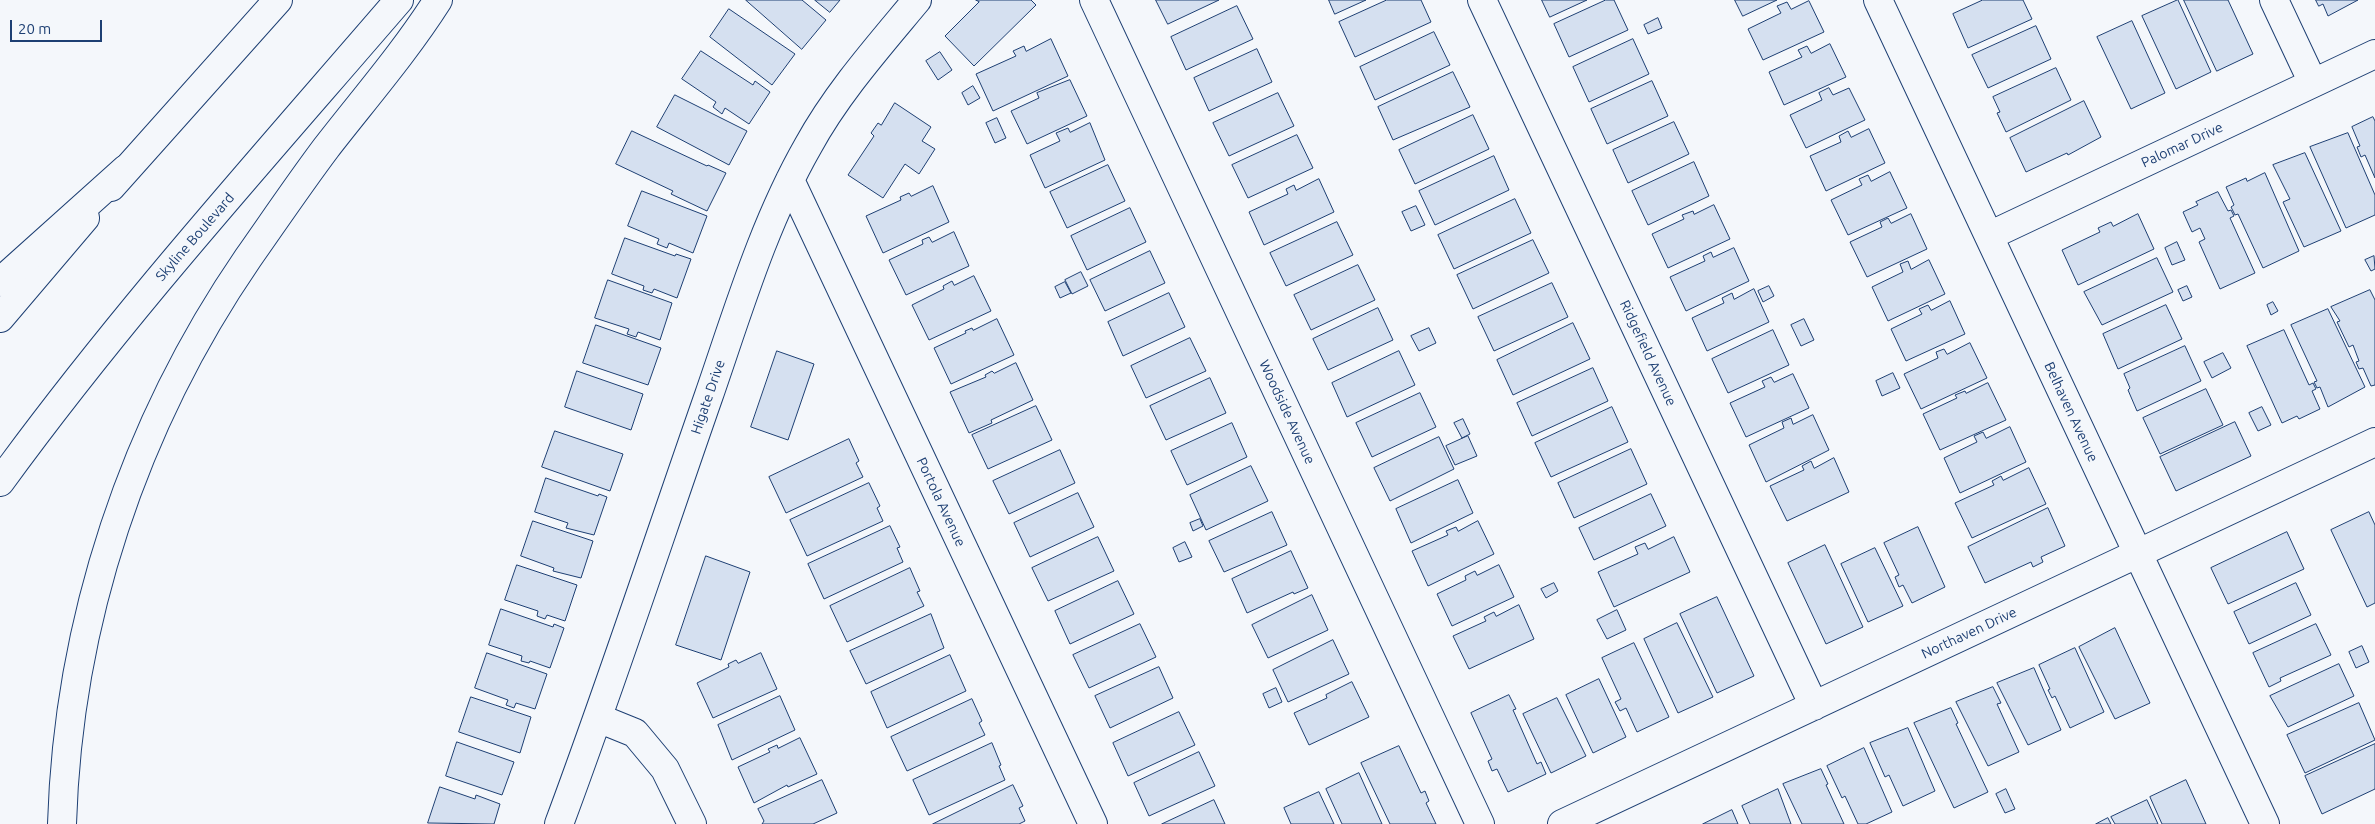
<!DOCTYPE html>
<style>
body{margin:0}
#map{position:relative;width:2375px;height:824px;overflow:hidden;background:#f4f7fb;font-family:Ubuntu,sans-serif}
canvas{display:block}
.scale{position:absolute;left:10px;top:20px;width:92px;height:22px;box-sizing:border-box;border:2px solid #1d3f73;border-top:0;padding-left:6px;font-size:15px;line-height:18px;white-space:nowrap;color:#1d3f73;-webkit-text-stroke:4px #f4f7fb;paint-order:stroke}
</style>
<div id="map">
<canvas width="2375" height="824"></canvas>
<div class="scale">20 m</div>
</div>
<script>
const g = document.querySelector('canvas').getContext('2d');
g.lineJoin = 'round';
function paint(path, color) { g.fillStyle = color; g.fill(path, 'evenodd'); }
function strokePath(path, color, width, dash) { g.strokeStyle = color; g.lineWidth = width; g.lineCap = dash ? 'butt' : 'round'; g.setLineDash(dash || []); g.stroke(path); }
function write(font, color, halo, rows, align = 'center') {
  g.font = font + ' Ubuntu,sans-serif'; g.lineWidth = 4; g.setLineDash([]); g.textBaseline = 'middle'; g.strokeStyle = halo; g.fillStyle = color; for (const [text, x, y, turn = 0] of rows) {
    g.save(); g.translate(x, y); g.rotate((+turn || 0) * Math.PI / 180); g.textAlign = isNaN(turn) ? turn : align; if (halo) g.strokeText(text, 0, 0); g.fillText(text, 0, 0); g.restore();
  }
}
const building = new Path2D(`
 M746 0H802L826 20 802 49Z
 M815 0H840L830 12Z
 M976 0H1031L1036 5 974 66 945 36 979 2Z
 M1156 0H1219L1168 24Z
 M1329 0H1366L1335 14Z
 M1387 0H1421L1431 22 1355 57 1339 22Z
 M1542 0H1587L1550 17Z
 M1606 0H1614L1628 30 1569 57 1554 24Z
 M1735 0H1777L1743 16Z
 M1983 0H2023L2032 19 1968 48 1953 14Z
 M2178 0 2211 72 2176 89 2142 16Z
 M2184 0H2228L2253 54 2217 71Z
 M2316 0H2358L2328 16 2323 4 2319 6Z
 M1809 1 1824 32 1763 60 1748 29 1781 13 1777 6 1787 2 1791 9Z
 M1237 6 1253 39 1186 70 1171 37Z
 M729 9 795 54 772 85 710 37Z
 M1658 18 1662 28 1648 34 1644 25Z
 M2132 21 2165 93 2131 109 2097 37Z
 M2036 26 2051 59 1988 88 1972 55Z
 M1434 32 1450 65 1375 100 1360 67Z
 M1051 39 1068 76 993 111 976 74 1016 56 1013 51 1024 46 1026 51Z
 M1633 39 1649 74 1589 102 1573 67Z
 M1830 44 1846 77 1784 105 1769 72 1802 57 1798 50 1807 46 1811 53Z
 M1257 49 1272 82 1209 111 1194 78Z
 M701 51 753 85 755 81 770 92 749 124 725 108 722 114 713 107 716 102 682 79Z
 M940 52 952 70 938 80 926 61Z
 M2056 68 2071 100 2006 132 1997 113 2000 112 1993 97Z
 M1453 72 1470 107 1393 140 1378 107Z
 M1070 80 1087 116 1027 144 1011 111 1039 98 1037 93Z
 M1652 81 1668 116 1607 144 1591 109Z
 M973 86 980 98 968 105 962 93Z
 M1829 88 1833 95 1849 88 1865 120 1806 148 1790 115 1822 100 1819 93Z
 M1278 93 1294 126 1229 156 1213 123Z
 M675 95 747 131 729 165 657 127Z
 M2084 101 2101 137 2068 155 2067 153 2026 172 2010 138Z
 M895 103 931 127 922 141 935 149 919 174 905 164 883 198 848 175 874 136 871 133 878 123 881 125Z
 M1473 115 1489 149 1415 184 1399 150Z
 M2373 117 2375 121V178L2365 155 2361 157 2357 147 2360 146 2352 127Z
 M997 118 1006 138 995 143 986 123Z
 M1674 122 1689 154 1628 183 1613 150Z
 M1090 123 1105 160 1045 188 1030 155 1060 141 1056 133 1068 128 1070 132Z
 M1869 129 1885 163 1826 191 1810 156 1841 142 1839 136 1848 131 1851 137Z
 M632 131 707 166 708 165 726 173 707 211 671 194 673 191 616 164Z
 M2348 133 2375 195V215L2346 228 2310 147Z
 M1297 135 1313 168 1248 198 1232 165Z
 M2305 153 2341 231 2304 247 2283 202 2290 199 2273 165Z
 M1494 156 1509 190 1435 225 1419 191Z
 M1694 162 1709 196 1648 225 1632 191Z
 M1108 165 1125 201 1067 228 1050 192Z
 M1890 172 1907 208 1848 235 1831 200 1862 185 1859 179 1868 175 1871 181Z
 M2265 173 2299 251 2263 268 2238 214 2235 215 2231 207 2234 205 2226 187 2246 178 2247 181Z
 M1319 179 1334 212 1264 245 1249 212 1288 194 1286 189 1294 185 1296 190Z
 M933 186 949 222 883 253 866 216 901 200 900 197 909 193 911 196Z
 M642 191 707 216 693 253 669 243 667 248 657 244 659 239 628 226Z
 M2218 192 2228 211 2231 210 2234 216 2230 218 2255 273 2220 289 2199 242 2205 239 2200 228 2192 232 2183 212 2198 205 2196 202Z
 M1515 199 1531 233 1454 269 1438 235Z
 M1714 205 1730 239 1668 268 1652 234 1684 219 1682 215 1693 211 1694 214Z
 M1416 206 1425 225 1411 231 1402 212Z
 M1130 208 1146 242 1087 270 1071 236Z
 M1911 214 1927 249 1867 277 1850 242 1882 227 1880 222 1888 218 1891 223Z
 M2138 214 2154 249 2078 285 2062 250 2100 232 2098 228 2111 222 2113 226Z
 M1337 222 1353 255 1286 286 1270 253Z
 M954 232 969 266 906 295 889 260 923 244 922 240 929 237 932 242Z
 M625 238 675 256 676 254 691 259 677 298 654 289 652 293 643 290 644 286 612 274Z
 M1533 240 1549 273 1473 309 1457 275Z
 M2177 242 2185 260 2172 265 2165 248Z
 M1734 248 1749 281 1686 311 1670 277 1705 261 1703 256 1711 252 1713 257Z
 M1150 251 1165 283 1105 311 1090 280Z
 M2374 256 2375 269 2371 271 2365 260Z
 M2157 258 2173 292 2102 325 2084 292Z
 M1929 260 1945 294 1888 321 1872 287 1903 272 1900 264 1908 261 1911 269Z
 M1358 265 1375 300 1311 330 1294 295Z
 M1081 272 1088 286 1072 294 1065 280Z
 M974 276 991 311 929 340 912 305 944 289 943 286 952 281 954 285Z
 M608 280 672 303 660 340 638 332 636 337 627 334 629 329 595 318Z
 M1065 282 1071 293 1060 298 1055 287Z
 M1552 283 1568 317 1494 351 1478 317Z
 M1769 286 1774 296 1763 302 1758 291Z
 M2187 286 2192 297 2183 301 2178 290Z
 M1754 289 1769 322 1707 351 1692 318 1724 303 1722 298 1732 293 1734 299Z
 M2370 290 2375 300V385L2371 386 2363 368 2359 369 2356 362 2359 361 2353 345 2349 347 2337 322 2340 321 2331 307Z
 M1169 293 1185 327 1123 356 1108 322Z
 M1950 301 1965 334 1906 361 1891 329 1922 314 1919 309 1928 305 1931 310Z
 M2273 302 2278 311 2271 315 2267 305Z
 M2166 305 2182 339 2118 369 2103 334Z
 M1378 308 1393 340 1328 370 1313 339Z
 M2328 309 2365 387 2328 407 2320 387 2317 388 2314 382 2317 381 2291 325Z
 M997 319 1014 355 951 384 934 348 966 333 965 331 972 328 973 330Z
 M1804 319 1814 340 1801 346 1791 325Z
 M1573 323 1590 359 1513 395 1497 360Z
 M596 325 661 348 648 385 583 363Z
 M1429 328 1436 343 1419 351 1411 336Z
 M1773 330 1789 365 1728 393 1712 359Z
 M2284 330 2309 385 2313 383 2316 389 2312 391 2320 409 2299 419 2297 416 2282 423 2247 346Z
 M1190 338 1206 371 1146 398 1131 366Z
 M1970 343 1987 378 1921 409 1904 374 1938 358 1936 352 1944 349 1947 354Z
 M2185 346 2201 381 2137 411 2128 390 2130 388 2124 374Z
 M777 351 814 364 788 440 751 427Z
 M1399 351 1415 385 1347 417 1332 383Z
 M2223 353 2231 368 2212 378 2204 362Z
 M1016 363 1033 400 991 420 992 423 969 433 950 392 986 377 985 375 992 371 994 373Z
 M1593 368 1608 401 1532 436 1517 403Z
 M577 371 643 394 631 430 565 407Z
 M1893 373 1900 388 1882 396 1876 381Z
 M1793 374 1809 408 1746 437 1730 403 1765 387 1762 381 1771 377 1774 382Z
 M1210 378 1226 413 1166 440 1150 406Z
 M1988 383 2006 420 1940 450 1923 414 1957 398 1955 395 1965 391 1966 393Z
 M2206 389 2223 425 2160 454 2143 418Z
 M1420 393 1436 427 1372 457 1356 423Z
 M1036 406 1052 440 988 469 972 435Z
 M1612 407 1628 442 1551 477 1535 443Z
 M2262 407 2271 425 2258 431 2249 413Z
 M1813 415 1829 450 1766 482 1749 445 1784 428 1782 422 1791 418 1793 424Z
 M1463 419 1470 434 1462 438 1454 423Z
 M2235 422 2251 456 2176 491 2160 457Z
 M1232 423 1247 457 1187 485 1171 451Z
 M2010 427 2026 462 1960 493 1944 458 1977 442 1974 436 1983 432 1986 438Z
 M555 431 623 454 610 491 542 467Z
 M1468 436 1477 456 1455 465 1446 446Z
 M1439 437 1454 469 1390 501 1374 468Z
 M849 439 859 461 856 463 863 477 786 513 769 477Z
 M1631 449 1647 484 1574 518 1558 483Z
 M1060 450 1075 483 1009 514 993 481Z
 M1834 458 1849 492 1787 521 1770 486 1804 470 1802 466 1811 461 1814 468Z
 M1251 466 1268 501 1206 530 1190 495Z
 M2029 468 2046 504 1972 538 1955 503 1994 485 1992 481 2001 476 2003 480Z
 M546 478 598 496 599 494 607 497 594 535 566 528 568 523 535 512Z
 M1458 480 1473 513 1411 543 1396 509Z
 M869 483 880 506 877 508 883 521 807 556 790 520Z
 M1078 493 1094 527 1030 557 1014 523Z
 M1651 494 1666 526 1594 560 1579 528Z
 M2048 508 2065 546 2041 557 2043 562 2033 567 2031 562 1985 583 1968 547Z
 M1272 512 1287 545 1224 572 1209 541Z
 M2369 512 2375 525V603L2367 607 2331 530Z
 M1200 519 1203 526 1193 531 1190 523Z
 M533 521 593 541 581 578 553 571 554 568 521 556Z
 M1478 521 1494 554 1428 586 1412 551 1448 535 1446 531 1456 527 1458 531Z
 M890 526 900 547 897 548 903 562 824 599 808 564Z
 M1918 527 1945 587 1912 603 1903 585 1899 587 1895 577 1899 575 1884 543Z
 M2287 532 2304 569 2228 604 2211 568Z
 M1098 537 1114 571 1048 601 1032 568Z
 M1674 537 1690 572 1614 607 1598 572 1638 554 1635 547 1645 543 1648 549Z
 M1185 542 1192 557 1179 562 1173 548Z
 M1825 545 1863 627 1826 644 1788 563Z
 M1875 548 1903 606 1868 622 1841 564Z
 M1291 551 1308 588 1294 594 1293 592 1247 613 1232 579Z
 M706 556 750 572 721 660 676 645Z
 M517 565 577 585 565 621 547 615 545 619 537 616 538 611 505 600Z
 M1499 565 1514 597 1452 626 1437 594 1466 580 1465 576 1475 571 1477 575Z
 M910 568 920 591 917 592 924 606 847 642 830 606Z
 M1118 581 1134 614 1070 644 1055 611Z
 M1554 583 1558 591 1546 598 1541 589Z
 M2296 583 2311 615 2249 644 2234 612Z
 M1312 595 1328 630 1268 658 1252 625Z
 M1717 597 1754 676 1717 693 1680 614Z
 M1519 605 1534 639 1469 669 1453 636 1486 621 1484 617 1494 612 1496 616Z
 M501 609 553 627 554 624 564 628 550 668 530 661 529 663 521 661 522 656 489 645Z
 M1617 610 1626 630 1607 639 1597 620Z
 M931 614 944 648 866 684 850 651Z
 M1677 623 1713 697 1678 713 1644 639Z
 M1140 624 1156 657 1089 688 1073 655Z
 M2316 624 2331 655 2280 678 2281 681 2269 687 2253 653Z
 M2115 628 2150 703 2115 719 2079 647Z
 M1333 640 1349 674 1288 702 1273 670Z
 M1634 643 1669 717 1637 732 1626 708 1620 711 1615 702 1621 699 1602 658Z
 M2362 646 2369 662 2356 668 2349 652Z
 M2075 648 2104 712 2070 728 2055 696 2052 698 2048 690 2050 689 2039 665Z
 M487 653 547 674 535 709 516 703 514 708 506 705 508 700 475 688Z
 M761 653 777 689 713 718 697 683 729 667 728 664 736 660 738 663Z
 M950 655 966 691 887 728 871 692Z
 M2339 664 2354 696 2288 727 2270 696Z
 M1159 667 1173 698 1110 728 1095 696Z
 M2034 668 2061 730 2028 745 1997 683Z
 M1599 679 1626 737 1593 753 1566 695Z
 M1352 682 1369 717 1309 745 1294 713 1327 698 1326 695Z
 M1993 687 2001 703 1997 704 2019 752 1988 766 1956 702Z
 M1276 688 1282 702 1269 708 1263 694Z
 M1509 695 1516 709 1513 710 1537 764 1541 762 1546 774 1508 792 1497 769 1492 771 1488 761 1492 759 1471 713Z
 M780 696 795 730 732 760 718 725Z
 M471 697 531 717 520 753 459 732Z
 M1557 698 1586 756 1551 773 1523 714Z
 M972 699 982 721 979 723 985 735 907 771 891 737Z
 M2359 703 2375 740 2305 773 2287 735Z
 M1951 708 1958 723 1956 724 1988 792 1954 808 1914 723Z
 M1179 712 1195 745 1128 776 1113 743Z
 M1908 728 1935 791 1903 806 1889 775 1885 777 1870 743Z
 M800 738 817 774 788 787 787 785 754 803 738 767 770 752 768 749 777 745 778 748Z
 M457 742 514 762 502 795 446 776Z
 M992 743 1001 765 999 766 1005 780 929 815 913 780Z
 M2375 744V789L2322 814 2305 776Z
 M1399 746 1421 793 1425 791 1429 801 1426 803 1436 824H1390L1361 763Z
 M1864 748 1892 812 1866 824H1858L1845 796 1842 798 1827 766Z
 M1199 752 1215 786 1149 816 1134 783Z
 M1821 769 1828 784 1826 785 1844 824H1802L1783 784Z
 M1359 773 1382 824H1342L1326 789Z
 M822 780 837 813 813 824H762L764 821 758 809Z
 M2186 780 2206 824H2162L2150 797Z
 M1013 785 1023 806 1019 808 1025 821 1019 824H933Z
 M440 787 475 799 476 795 500 804 494 824 428 823Z
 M1778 789 1791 824H1750L1742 806Z
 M2006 789 2015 809 2005 813 1996 794Z
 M1319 792 1334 824H1291L1284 808Z
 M1214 800 1225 824H1162Z
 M2147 800 2158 824H2115L2111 817Z
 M1732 810 1738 824H1703Z
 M2108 818 2111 824H2096Z`);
paint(building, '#d5e0f0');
strokePath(building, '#1d3f73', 1);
const minor = new Path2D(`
 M1094 0 1480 824
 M1482 0 1814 706
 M1878 0 2265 824
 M2274 0 2313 83
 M790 180 1093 824
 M1989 236 2375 54
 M598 718 635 733 665 769 692 824
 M559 824C612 682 659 538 709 395 738 311 764 223 808 146 837 93 878 47 917 0
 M1562 824 2375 442`);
const primary = new Path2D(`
 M111 187 278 0
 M0 318 85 218
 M0 482C123 313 263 158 399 0`);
const motorway = new Path2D(`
 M0 282 126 169
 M62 824C68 622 134 424 248 258 274 221 299 184 326 148 364 99 405 52 438 0`);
strokePath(minor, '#1d3f73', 30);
strokePath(primary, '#1d3f73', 30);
strokePath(motorway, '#1d3f73', 30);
strokePath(minor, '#f4f7fb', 28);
strokePath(primary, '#f4f7fb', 28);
strokePath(motorway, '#f4f7fb', 28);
write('14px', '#1d3f73', '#f4f7fb', [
 ["Palomar Drive",2182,145,-25],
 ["Skyline Boulevard",195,237,-49],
 ["Ridgefield Avenue",1648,353,65],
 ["Higate Drive",708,397,-71],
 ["Woodside Avenue",1287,412,65],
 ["Belhaven Avenue",2071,412,65],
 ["Portola Avenue",941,502,65],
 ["Northaven Drive",1969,633,-25]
]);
</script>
